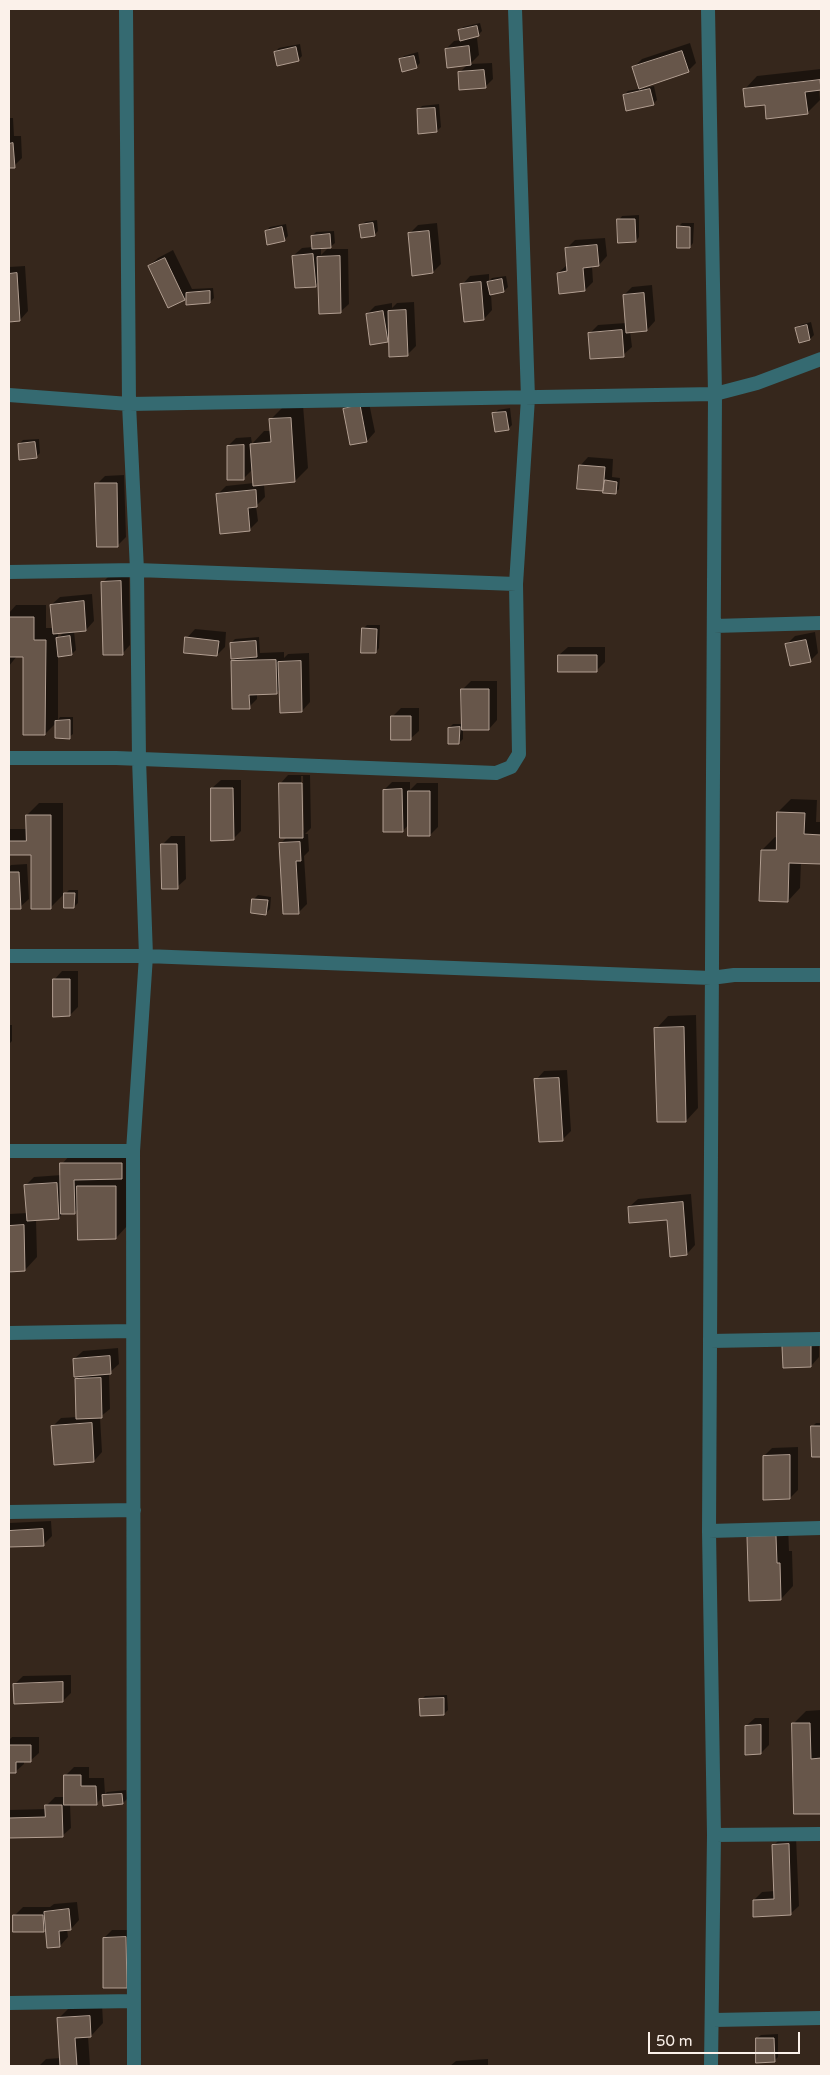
<!DOCTYPE html>
<style>
body{margin:0}
#map{position:relative;width:830px;height:2075px;overflow:hidden;background:#36271c;font-family:"Varela Round",sans-serif}
canvas{display:block}
.frame{position:absolute;inset:0;border:10px solid #fbf1ea;pointer-events:none}
.scale{position:absolute;left:648px;top:2032px;width:152px;height:22px;box-sizing:border-box;border:2px solid #fbf1ea;border-top:0;padding-left:6px;font-size:15px;line-height:18px;white-space:nowrap;color:#fbf1ea;-webkit-text-stroke:4px #36271c;paint-order:stroke}
</style>
<div id="map">
<canvas width="830" height="2075"></canvas>
<div class="frame"></div>
<div class="scale">50 m</div>
</div>
<script>
const g = document.querySelector('canvas').getContext('2d');
g.lineJoin = 'round';
function paint(path, color) { g.fillStyle = color; g.fill(path, 'evenodd'); }
function strokePath(path, color, width, dash) { g.strokeStyle = color; g.lineWidth = width; g.lineCap = dash ? 'butt' : 'round'; g.setLineDash(dash || []); g.stroke(path); }
paint(new Path2D(`
 M480 23 482 31 478 35 469 37 470 39 477 38 479 55 470 64 492 63 493 79 485 87 459 73 468 64 446 49 454 41 461 40 460 31 463 27Z
 M690 43 696 63 688 71 633 68 642 59Z
 M300 44 302 56 298 60 275 52 279 48Z
 M418 52 420 63 416 67 400 59 404 56Z
 M821 69V88L819 89 820 100 807 113 766 103 745 89 757 76Z
 M654 86 657 100 653 104 624 95 628 91Z
 M439 104 441 127 437 131 418 110 422 106Z
 M9 118H13L14 136H21L22 158 14 166 9 167Z
 M639 215V237L636 241 619 220 622 216Z
 M377 220 378 231 374 235 361 226 365 222Z
 M437 223 441 264 433 272 409 234 418 225Z
 M682 223H694L693 243 690 247 678 227Z
 M286 224 288 236 284 240 266 231 270 227Z
 M334 231 335 243 328 249H348L349 304 340 312 319 282 315 285 293 256 302 248 313 247 312 236 316 232ZM321 247H329L321 255Z
 M605 238 607 256 599 265 592 266 593 282 585 290 558 273 567 265 566 249 575 240Z
 M173 250 192 289 213 288 214 298 210 302 187 296 184 299 149 266 158 258Z
 M25 266 28 311 20 320 9 321V267Z
 M489 274V281L492 278 506 276 508 287 504 291 491 294 492 310 484 319 462 285 470 276Z
 M652 285 655 321 647 330 630 331 632 347 623 355 589 334 598 325 626 323 624 295 632 287Z
 M414 302 416 346 407 355 390 339 387 341 367 314 375 306 392 303V308L397 303Z
 M811 322 814 335 810 339 796 329 800 325Z
 M368 398 375 432 367 441 345 409 353 401Z
 M303 405 308 468 295 481 264 484 265 497 256 506 258 521 249 530 218 494 226 486 254 483 253 469 244 478 228 446 236 438 251 437 252 444 264 431H271L270 420 283 407Z
 M510 408 512 425 508 429 494 414 498 410Z
 M39 439 40 453 36 457 19 444 23 440Z
 M588 457 613 459 612 477 620 478 619 489 615 493 605 487 603 489 580 466Z
 M124 475 126 537 117 546 97 484 105 476Z
 M129 573 130 645 122 654 103 582 111 574Z
 M92 594 94 621 86 630 74 631 76 650 72 654 58 656V720L60 717H73V734L69 737 56 723 45 734 25 656H17L9 666V613L16 605H46V628H54L51 605 60 597ZM58 632H64L58 638Z
 M367 625H380L379 648 376 652 363 629Z
 M195 629 226 632 225 647 217 655 187 638Z
 M815 632 818 653 810 661 787 644 795 636Z
 M259 637 260 653 284 652V658L288 654 309 653 310 702 302 711 280 689 276 693 257 694V699L249 707 232 662 237 657 231 643 235 639Z
 M568 647H605V662L597 670 559 655Z
 M471 681H497V720L489 729H463V739L459 743 449 728 453 724H463L462 690Z
 M401 708H419V731L410 739 392 717Z
 M288 775H310L311 828 305 834H308L309 851 304 856 307 904 299 912 280 844 287 837 280 784ZM301 776H303L304 830H302Z
 M221 780H241V831L233 839 212 788Z
 M392 782H410V790L417 783H438V827L430 835 409 824 403 831 384 790Z
 M791 799 817 800 816 822H821V863L801 862 800 888 788 901 762 850 775 837 778 838V812Z
 M39 803H63V895L51 907 33 854H9V829H27V815Z
 M171 836H185L186 879 177 887 163 844Z
 M27 864 29 899 20 907 9 908V867L11 865Z
 M69 890H78V903L74 907 65 894Z
 M258 895 271 897 270 909 266 913 254 899Z
 M62 971H78V1007L70 1015 54 980Z
 M696 1015 698 1108 686 1121 656 1029 668 1016Z
 M9 1025H12V1041L9 1044Z
 M567 1070 571 1131 563 1139 536 1080 544 1071Z
 M70 1155H130L128 1225 116 1238 79 1208 74 1213H63L59 1218 36 1219 37 1257 25 1270 9 1273V1214L28 1213 26 1185 34 1177 62 1175V1164Z
 M691 1194 695 1245 687 1254 668 1219 629 1207 638 1199Z
 M819 1337V1357L811 1366 783 1346Z
 M118 1348 119 1364 109 1373 110 1409 100 1417 102 1452 94 1461 52 1427 61 1418 78 1417 76 1379 80 1375 74 1359 83 1351Z
 M816 1423H821V1456H813L812 1427Z
 M798 1447V1490L790 1498 764 1456 772 1448Z
 M51 1521 52 1536 43 1545 9 1546V1523Z
 M788 1524 789 1551H792L793 1586 781 1599 749 1537 761 1525Z
 M71 1675V1693L63 1701 15 1684 23 1676Z
 M447 1695 448 1710 444 1714 421 1700 425 1696Z
 M821 1710V1813H796L794 1723 806 1711Z
 M755 1718H769V1745L761 1753 746 1726Z
 M12 1737H39V1753L30 1761H24V1764L15 1772H9V1740Z
 M74 1767H89V1778H104L105 1794 107 1792 126 1790 127 1799 123 1803 103 1797 96 1804H70L71 1828 62 1836 9 1837V1810L46 1809V1806L55 1797H65V1776Z
 M782 1837H796L799 1906 790 1914 754 1900 762 1892 775 1891 774 1845Z
 M77 1902 79 1920 71 1929H67L68 1937 60 1946 47 1927 43 1930 14 1916 23 1907H50L54 1904Z
 M112 1930H134V1978L126 1987 104 1938Z
 M102 2004 103 2023 91 2036H88L90 2066H39L46 2059 61 2058 58 2019 71 2006Z
 M778 2034V2057L774 2061 757 2038 761 2035Z
 M488 2059V2066H450L456 2061Z`), '#0007');
const building = new Path2D(`
 M477 26 479 36 460 41 458 30Z
 M469 46 471 65 447 68 445 49Z
 M296 47 299 61 277 66 274 52Z
 M682 51 689 72 639 89 632 67Z
 M414 56 417 68 402 72 399 59Z
 M484 70 486 88 459 90 458 72Z
 M820 80 821 90 805 92 808 114 766 119 765 105 745 107 743 89Z
 M650 89 654 105 626 111 623 95Z
 M435 108 437 132 418 134 417 109Z
 M13 143 15 168H9V144Z
 M617 219H635L636 242 618 243Z
 M373 223 375 236 361 238 359 225Z
 M677 226 690 227V248H677Z
 M282 227 285 241 267 245 265 231Z
 M429 231 433 273 412 276 408 233Z
 M330 234 331 248 312 249 311 236Z
 M597 245 599 266 583 268 585 291 559 294 557 273 567 271 565 248Z
 M313 254 316 287 295 288 292 256Z
 M340 256 341 313 319 314 317 257Z
 M165 258 185 300 168 308 148 266Z
 M17 273 20 321 9 322V274Z
 M502 279 504 292 490 295 487 282Z
 M481 282 484 320 464 322 460 284Z
 M210 291V303L186 305V293Z
 M644 293 647 331 626 333 623 295Z
 M406 310 408 356 389 357 388 311Z
 M383 311 388 342 370 345 366 314Z
 M807 325 810 340 799 343 795 328Z
 M622 330 624 357 590 359 588 333Z
 M360 405 367 442 350 445 343 409Z
 M506 412 509 430 495 432 492 413Z
 M291 418 295 482 253 486 250 444 271 442 269 419Z
 M35 442 37 458 19 460 18 444Z
 M244 445V480H227V446Z
 M579 465 605 467 603 491 577 489Z
 M605 480 617 482 616 494 603 493Z
 M95 483H117L118 547H97Z
 M256 490 257 507 248 508 250 531 220 534 216 494Z
 M121 581 123 655H103L101 582Z
 M84 601 86 631 53 634 50 605Z
 M9 617H34V640H46L45 735H23V657H9Z
 M362 628 377 629 376 653H361Z
 M70 636 72 655 58 657 56 638Z
 M185 637 219 641 217 656 184 653Z
 M806 640 811 662 790 666 785 644Z
 M256 641 257 657 231 659 230 643Z
 M558 655H597V672H558Z
 M276 660 277 694 249 695 250 709H232L231 661Z
 M301 661 302 712 280 713 278 662Z
 M461 689H489V730H462Z
 M391 716H411V740H391Z
 M70 720V739L55 738V721Z
 M460 727 459 744H448V728Z
 M279 783H302L303 838H280Z
 M211 788H233L234 840 211 841Z
 M402 789 403 832H383V790Z
 M408 791H430V836H408Z
 M777 812 805 813 804 834 821 835V864L789 863 788 902 759 901 761 850H776Z
 M26 815H51V909H31V855H9V841H26Z
 M300 842 301 861H296L299 914H283L279 843Z
 M161 844H177L178 889H162Z
 M9 872H19L21 909H9Z
 M64 893H75L74 908H64Z
 M252 899 268 900 266 915 251 913Z
 M53 979H70V1016L53 1017Z
 M684 1027 686 1122H657L654 1028Z
 M559 1078 563 1141 539 1142 534 1079Z
 M60 1163H122V1179L74 1180 75 1214H61Z
 M57 1183 59 1219 27 1221 24 1185Z
 M77 1186H116V1239L78 1240Z
 M683 1202 687 1255 670 1257 667 1220 629 1223 628 1207Z
 M24 1225 25 1271 9 1272V1226Z
 M811 1345V1367L783 1368 782 1346Z
 M110 1356 111 1374 74 1377 73 1359Z
 M101 1378 102 1418 76 1419 75 1379Z
 M92 1423 94 1462 54 1465 51 1426Z
 M811 1426H821V1457H812Z
 M790 1455V1499L763 1500V1456Z
 M43 1529 44 1546 9 1547V1531Z
 M776 1536 777 1563H780L781 1600 749 1601 747 1537Z
 M63 1682V1702L14 1704 13 1684Z
 M444 1698V1715L420 1716 419 1699Z
 M792 1723H810L811 1759 821 1758V1814H794Z
 M761 1725V1754L745 1755V1726Z
 M9 1745H31V1762H16V1773H9Z
 M64 1775H81V1786H96L97 1805H64Z
 M122 1794 123 1804 103 1806 102 1795Z
 M45 1805H62L63 1837 9 1838V1818L45 1817Z
 M789 1844 791 1915 753 1917V1900L774 1899 772 1845Z
 M69 1909 71 1930 59 1931 60 1947 47 1948 44 1912Z
 M13 1915H43L44 1932H13Z
 M126 1937 127 1988H103V1938Z
 M90 2016 91 2037 75 2038 77 2066H60L57 2018Z
 M756 2038H774L775 2062 756 2063Z`);
paint(building, '#67564a');
strokePath(building, '#b19e91', 1);
strokePath(new Path2D(`
 M126 9 129 404 715 394 757 383 821 359
 M708 9 715 394 709 1531 714 1835 711 2066
 M9 395 129 404 137 570 139 759 146 956 133 1151 134 2066
 M9 572 137 570 516 584
 M714 626 821 623
 M9 758H116L496 773 511 767 519 754 516 584 528 398 515 9
 M9 956H146L711 978 734 975H821
 M9 1151H133
 M9 1333 133 1331
 M710 1341 821 1339
 M9 1512 134 1510
 M709 1531 821 1528
 M714 1835 821 1834
 M9 2003 134 2001
 M713 2020 821 2018`), '#356a71', 14);
</script>
